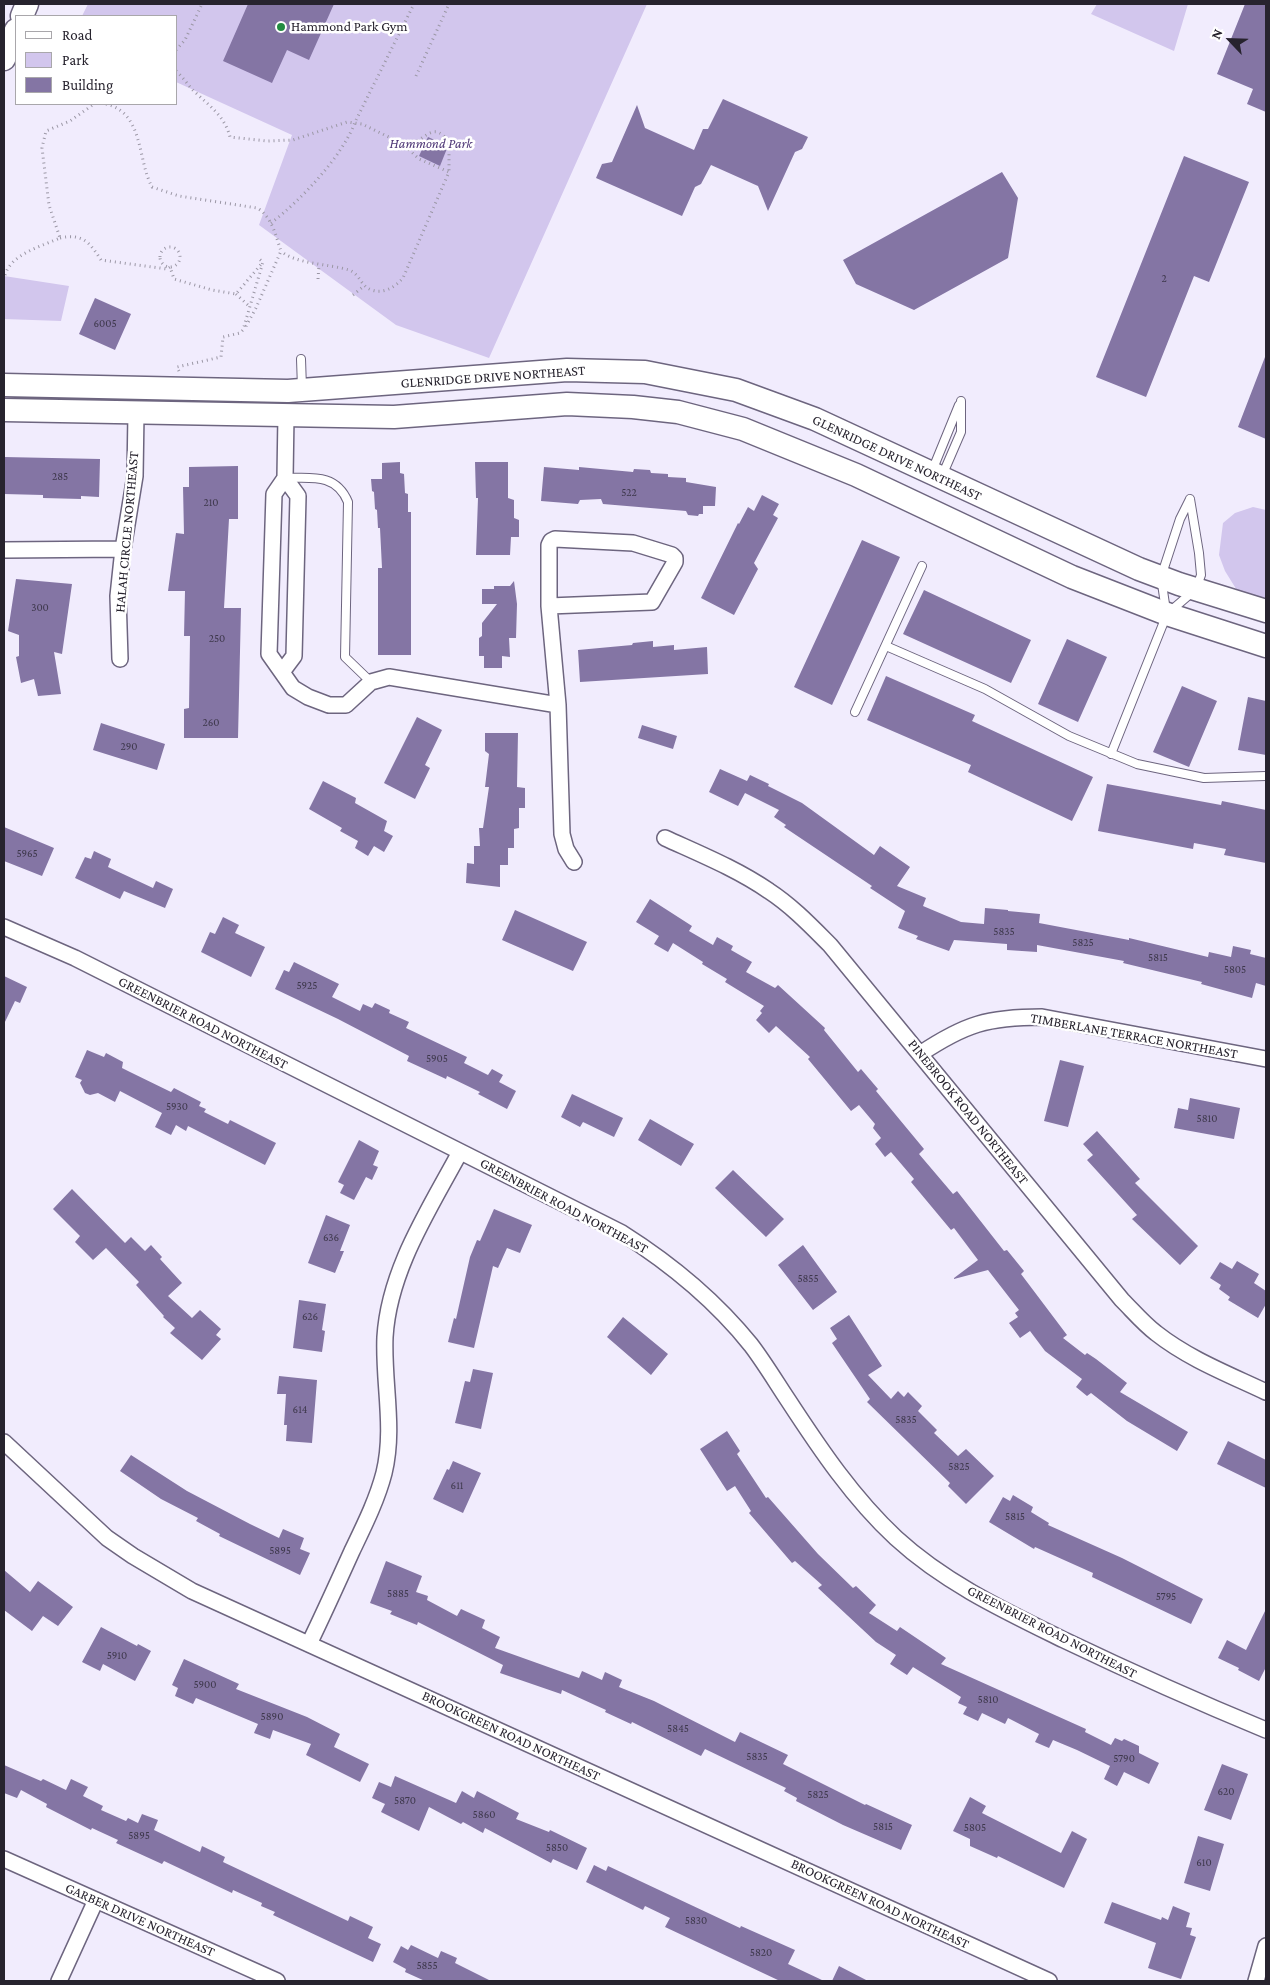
<!DOCTYPE html>
<style>
body{margin:0}
#map{position:relative;width:1270px;height:1985px;overflow:hidden;background:#f1ecfd;font-family:"Crimson Pro",serif}
canvas{display:block}
.frame{position:absolute;inset:0;border:5px solid #27232e;pointer-events:none}
.legend{position:absolute;left:15px;top:15px;width:162px;height:90px;box-sizing:border-box;background:#fff;border:1px solid #a9a7ab;margin:0;padding:6px 9px;list-style:none;font-size:15px;color:#27232e}
.legend li{display:flex;align-items:center;gap:10px;height:25px}
.legend b{width:25px;border:1px solid #a9a7ab}
.north{position:absolute;left:1205px;top:15px;width:50px;height:50px;-webkit-text-stroke:4px #fff;paint-order:stroke;rotate:294deg;font-size:14px;font-weight:700;line-height:20px;text-align:center;color:#27232e}
.north::after{content:'';display:block;margin:auto;width:18px;height:22px;background:#27232e;clip-path:polygon(50% 0,100% 100%,50% 72%,0 100%)}
</style>
<div id="map">
<canvas width="1270" height="1985"></canvas>
<div class="frame"></div>
<ul class="legend">
<li><b style="height:6px;background:#fff"></b>Road</li>
<li><b style="height:14px;background:#d2c6ed"></b>Park</li>
<li><b style="height:14px;background:#8475a4"></b>Building</li>
</ul>
<div class="north">N</div>
</div>
<script>
const g = document.querySelector('canvas').getContext('2d');
g.lineJoin = 'round';
function paint(path, color) { g.fillStyle = color; g.fill(path, 'evenodd'); }
function strokePath(path, color, width, dash) { g.strokeStyle = color; g.lineWidth = width; g.lineCap = dash ? 'butt' : 'round'; g.setLineDash(dash || []); g.stroke(path); }
function write(font, color, halo, rows, align = 'center') {
  g.font = font + ' "Crimson Pro",serif'; g.lineWidth = 5; g.setLineDash([]); g.textBaseline = 'middle'; g.strokeStyle = halo; g.fillStyle = color; for (const [text, x, y, turn = 0] of rows) {
    g.save(); g.translate(x, y); g.rotate((+turn || 0) * Math.PI / 180); g.textAlign = isNaN(turn) ? turn : align; if (halo) g.strokeText(text, 0, 0); g.fillText(text, 0, 0); g.restore();
  }
}
paint(new Path2D(`
 M88 4H647L489 358 396 325 259 225 292 135 176 82V16H82Z
 M1097 4H1188L1174 51 1091 14Z
 M4 276 69 286 61 321 4 319Z
 M1253 507 1266 510V603L1238 592 1225 571 1219 555 1223 523 1235 513Z`), '#d2c6ed');
paint(new Path2D(`
 M248 4H334L309 60 287 50 272 83 223 61Z
 M1245 4H1266V112L1247 104 1253 89 1217 74Z
 M723 99 808 137 802 149 795 152 768 211 758 186 711 165 701 184 695 187 682 216 596 178 602 164 612 162 637 105 645 128 694 150 703 129H708Z
 M428 137 448 146 440 166 419 156Z
 M1184 156 1249 182 1209 282 1194 276 1146 397 1096 377Z
 M1002 172 1018 198 1008 258 914 310 856 284 843 260Z
 M95 298 131 314 115 350 79 334Z
 M1265 357H1266V439L1238 427Z
 M4 457 100 459 99 497 81 496V499L43 498V495L4 494Z
 M400 462V473L404 474 405 493 408 494V512H411V655H378V568H382L380 528H378L377 510 375 509 374 492 372 491 371 479H382V463Z
 M475 462H508V498L514 500V518L519 520V537H511L510 555H476L478 498H476Z
 M238 466V519H229L224 608H241L238 738H184V709L189 708 190 636H184L185 591H168L176 533 184 534 183 487H189V467Z
 M544 467 579 470V467L633 472 634 469 650 470 651 473 668 474V477L686 478V482L716 487 715 506H703V514H699L698 516 688 515 686 511 603 504 601 499 580 500 578 504 541 501Z
 M762 495 779 504 773 515 778 518 754 563 758 569 734 615 701 598 738 523 739 524 748 507 754 511Z
 M862 540 900 557 832 705 794 687Z
 M16 579 72 584 62 654 54 652 61 694 38 696 34 679 21 683 16 657 19 656V635L8 631Z
 M514 581 517 604 516 638H509L510 657 502 656V668H484V656H479V638L482 636V623L497 604H482V589H494V586H510Z
 M924 590 1031 640 1011 683 903 634Z
 M1067 639 1107 657 1078 722 1038 704Z
 M653 641V647L674 645V650L707 647 708 674 580 682 578 650 632 645 633 643Z
 M886 676 975 715 972 721 1093 777 1072 821 968 772 971 765 867 720Z
 M1182 686 1217 701 1189 767 1153 752Z
 M1248 697 1266 701V755L1238 750Z
 M417 717 442 730 425 765 430 768 415 799 384 783Z
 M101 723 165 744 157 770 93 750Z
 M642 725 677 736 673 749 638 738Z
 M485 733H518L517 787 525 788V808H519V828L514 829V848H508V865H500V887L466 883 467 863 474 864V846H480L479 828H483L489 787H485L489 754 485 751Z
 M720 769 747 781 750 775 769 784 768 786 802 803 874 855 880 846 910 867 897 886 926 898 923 906 961 922 984 924 985 908 1008 910V911L1040 914 1039 923 1129 940V938L1208 957 1209 952 1231 957 1233 946 1251 950 1250 954 1266 958V986L1256 983 1252 998 1201 984 1202 982 1123 963 1124 961 1037 945V952L1007 950V944L954 940 949 951 916 939 918 936 898 928 905 911 870 888 872 886 784 827 786 825 774 817 779 810 745 793 738 806 709 792Z
 M323 781 356 798 355 803 387 821 384 831 393 836 384 852 374 846 368 856 355 848 358 841 340 831 342 828 309 809Z
 M1107 784 1221 805 1222 801 1266 810V863L1224 855 1226 849 1194 843 1193 849 1098 831Z
 M4 827 54 848 42 876 4 861Z
 M94 851 111 859 108 867 153 888 156 881 173 889 165 908 124 891 120 899 75 878 85 857 91 859Z
 M650 899 692 926 689 931 713 945 717 937 733 946 731 950 752 962 746 972 775 988 778 985 825 1028 824 1030 858 1072 861 1069 878 1089 876 1091 924 1149 919 1154 953 1194 957 1191 1004 1251 1007 1250 1024 1271 1021 1274 1067 1335 1063 1338 1085 1355 1087 1353 1096 1359 1127 1383 1120 1392 1188 1432 1177 1451 1127 1421 1091 1393 1087 1396 1076 1387 1082 1379 1045 1351 1030 1331 1020 1338 1009 1323 1018 1317 1015 1313 1019 1310 988 1270 954 1279V1278L978 1260 954 1228 951 1230 911 1182 914 1179 891 1152 885 1157 875 1144 881 1138 873 1128 875 1124 859 1105 851 1111 808 1059 810 1057 776 1026 769 1033 756 1020 762 1013 760 1011 764 1006 725 982 727 979 702 964 703 962 673 943 668 952 654 944 659 936 636 922Z
 M515 910 587 942 573 971 502 940Z
 M223 917 239 925 235 933 265 947 251 977 201 952 210 932 215 934Z
 M294 962 339 984 332 997 360 1011 363 1004 372 1008 375 1003 390 1010 389 1013 409 1022 406 1028 467 1057 464 1063 488 1075 492 1069 503 1075 499 1082 516 1091 507 1109 478 1094 480 1092 447 1076 446 1079 407 1061 409 1056 338 1019 275 989 284 970 289 972Z
 M4 976 27 987 20 1003 15 1001 4 1024Z
 M87 1050 104 1057 106 1053 123 1062 122 1068 130 1072 171 1092 174 1088 201 1102 199 1106 206 1109 204 1112 228 1124 230 1120 276 1143 265 1165 188 1126 186 1131 176 1125 171 1135 155 1127 162 1113 120 1091 115 1102 98 1093 90 1095 85 1093 80 1083 82 1080 75 1077Z
 M1060 1060 1084 1066 1068 1127 1044 1121Z
 M572 1094 623 1118 614 1137 583 1122 580 1127 561 1117Z
 M1190 1098 1240 1108 1234 1139 1174 1128 1178 1108 1188 1110Z
 M650 1119 694 1144 681 1166 638 1140Z
 M1097 1131 1140 1179 1135 1183 1198 1246 1180 1265 1132 1219 1137 1215 1087 1160 1093 1155 1083 1144Z
 M359 1140 379 1151 373 1165 378 1167 372 1180 366 1177 354 1200 340 1193 344 1185 338 1182Z
 M733 1170 784 1219 766 1237 715 1188Z
 M72 1189 125 1243 131 1237 145 1251 151 1245 162 1257 160 1259 182 1283 168 1296 192 1318 200 1310 221 1329 216 1335 221 1339 202 1360 170 1333 175 1328 163 1317 164 1316 136 1285 139 1282 106 1248 93 1260 75 1242 80 1236 53 1209Z
 M494 1209 532 1225 520 1253 507 1248 498 1268 493 1266 474 1348 448 1342 454 1318 456 1319 470 1257 477 1240 480 1241Z
 M326 1215 350 1225 340 1251H344L335 1273 308 1263Z
 M803 1245 837 1292 813 1310 778 1265Z
 M1237 1261 1259 1274 1254 1283 1266 1291V1304L1258 1318 1228 1300 1230 1297 1219 1289 1221 1285 1210 1278 1220 1262 1232 1269Z
 M299 1300 326 1304 322 1330 325 1331 322 1352 293 1348Z
 M849 1315 882 1366 868 1375 891 1399 898 1391 904 1397 908 1392 922 1406 918 1411 937 1430 934 1433 958 1456 966 1449 994 1476 966 1504 948 1486 950 1483 867 1402 870 1399 832 1343 837 1339 830 1328Z
 M623 1317 668 1354 651 1375 607 1337Z
 M473 1369 493 1373 481 1429 455 1423 465 1381 470 1382Z
 M279 1376 317 1380 312 1443 286 1441 287 1425H284L286 1394H277Z
 M727 1431 740 1451 737 1454 766 1498 768 1497 818 1554 853 1588 856 1586 876 1605 869 1613 897 1631 900 1627 946 1658 941 1664 1086 1729 1085 1732 1111 1745 1115 1738 1122 1741 1124 1739 1139 1746V1753L1159 1763 1149 1784 1124 1772 1117 1786 1104 1779 1110 1766 1077 1750 1053 1740 1049 1748 1035 1742 1039 1734 1008 1718 1005 1724 982 1713 978 1721 963 1714 967 1707 958 1703 961 1697 913 1667 907 1675 890 1664 896 1655 876 1642 818 1588 822 1585 795 1561 792 1563 749 1513 751 1511 735 1486 727 1491 700 1449Z
 M1228 1441 1266 1460V1488L1217 1464Z
 M131 1455 187 1491 250 1524 279 1538 283 1529 304 1538 300 1549 310 1553 300 1575 219 1536 220 1534 196 1521 198 1518 161 1499 120 1471Z
 M453 1461 481 1473 463 1513 433 1499 447 1469 449 1470Z
 M1013 1495 1033 1507 1031 1512 1049 1523 1048 1525 1122 1558 1203 1599 1191 1624 1092 1577 1093 1573 1035 1547 1034 1549 989 1522 1003 1497 1010 1501Z
 M386 1561 422 1576 416 1592 428 1596 427 1600 457 1616 461 1609 485 1620 482 1628 500 1637 495 1648 579 1678 582 1671 602 1680 605 1672 622 1680 619 1687 654 1701 735 1742 740 1732 788 1755 783 1764 865 1805 866 1804 912 1825 901 1850 843 1825 796 1801 797 1798 784 1791 786 1788 705 1749 701 1756 632 1722 631 1724 605 1712 606 1710 562 1690 561 1694 500 1673 503 1665 418 1622 417 1625 390 1614 392 1611 370 1603Z
 M4 1570 30 1592 38 1581 73 1607 58 1626 43 1616 32 1631 4 1610Z
 M1266 1609V1667L1259 1681 1238 1670 1239 1668 1218 1658 1227 1640 1246 1650Z
 M101 1627 137 1646 138 1644 151 1651 135 1681 103 1664 100 1671 82 1662Z
 M184 1659 239 1684 236 1689 307 1717 340 1734 334 1747 369 1764 360 1782 306 1755 311 1744 273 1730 270 1739 254 1733 258 1724 196 1698 193 1704 175 1696 178 1688 172 1685Z
 M1222 1764 1248 1774 1231 1820 1204 1810Z
 M4 1765 41 1781 43 1779 66 1790 71 1779 88 1787 83 1796 103 1806 101 1810 126 1821 128 1818 138 1823 142 1814 158 1820 154 1830 200 1852 202 1846 225 1857 223 1862 348 1921 350 1916 373 1927 368 1938 381 1944 373 1962 273 1915 275 1912 261 1906 262 1903 233 1890 232 1893 164 1861 162 1864 116 1843 118 1840 92 1828 91 1830 46 1807 47 1804 21 1790 17 1798 4 1793Z
 M395 1776 456 1803 462 1791 474 1798 477 1791 519 1813 516 1819 549 1832 550 1830 587 1848 577 1870 553 1859 551 1863 485 1828 483 1833 463 1822 461 1824 429 1807 419 1831 381 1812 385 1804 372 1798 379 1782 391 1787Z
 M970 1797 986 1806 982 1813 1061 1853 1072 1831 1087 1839 1064 1888 998 1856 997 1858 970 1846V1839L953 1831Z
 M1198 1836 1224 1844 1210 1891 1184 1883Z
 M594 1865 606 1871 608 1866 740 1928 741 1926 795 1950 788 1964 824 1981H780L665 1927 670 1918 645 1906 643 1910 586 1882Z
 M1112 1902 1161 1920 1162 1917 1168 1920 1173 1906 1190 1913 1186 1927 1192 1928 1190 1935 1196 1937 1181 1979 1148 1968 1156 1943 1104 1923Z
 M411 1945 438 1958 441 1951 457 1958 455 1963 491 1981H425L405 1972 406 1969 393 1962 401 1946 408 1950Z
 M839 1966 868 1981H832Z`), '#8475a4');
const lane = new Path2D(`
 M301 359 302 388
 M932 471 959 405
 M942 476 961 432V401
 M285 478C311 478 336 473 348 502L345 657 371 682
 M1166 611 1161 577 1180 519 1190 499
 M886 646 985 689 1069 736 1137 764 1204 778 1266 776
 M855 712 922 566
 M1111 754 1167 614 1196 589 1201 575 1199 553 1190 499`);
const street = new Path2D(`
 M285 478 286 415
 M4 550 123 549
 M549 606 652 602 675 562V558L672 555 633 543 555 539 551 541 549 545V606L558 705 562 834 566 849 574 862
 M120 659 118 596 123 549 135 476 136 413
 M282 672 294 656 298 496 285 478 274 494 269 654 293 688 308 697 329 705H346L371 682 389 677 558 705
 M665 838C700 854 737 869 769 891 792 906 811 926 830 945L1122 1300C1133 1311 1144 1324 1156 1333 1189 1359 1228 1374 1266 1392
 M4 927 75 958 622 1233C671 1264 714 1299 751 1345 764 1362 776 1382 788 1400 820 1449 853 1498 896 1538 945 1583 1005 1611 1064 1640 1131 1672 1198 1702 1266 1730
 M920 1054C965 1024 988 1017 1042 1017L1266 1059
 M4 1442 107 1538 133 1556 192 1591 1049 1981
 M309 1644C324 1613 338 1582 352 1551 364 1526 377 1500 384 1473 395 1428 383 1383 385 1337 389 1270 429 1210 460 1152
 M4 1859 277 1981
 M59 1981 96 1900
 M1256 1981 1266 1946`);
const secondary = new Path2D(`
 M22 16 27 4
 M4 59 16 30
 M4 385 288 391 567 370 645 372 736 390 815 419 1139 569 1179 584 1266 611
 M4 410 394 417 567 404 633 407 678 412 743 429 856 475 1072 577 1167 614 1266 646`);
strokePath(lane, '#6d657f', 10);
strokePath(street, '#6d657f', 18);
strokePath(secondary, '#6d657f', 25);
strokePath(new Path2D(`
 M176 50 185 40 202 4
 M176 71C184 78 189 87 197 94 211 107 225 117 230 137L267 141 293 140 347 122 362 124 403 144 419 159 449 172 403 278C395 287 384 294 372 290 361 287 360 274 349 270 330 264 295 264 281 251
 M416 76 449 4
 M106 104C144 113 137 159 152 187L179 196 257 208C272 216 276 237 281 251L256 308 245 328
 M403 144H412C427 137 435 121 449 143V172
 M271 223C299 202 343 156 355 122L414 4
 M60 238C83 233 90 243 101 260L167 269 170 267 174 279 212 290 236 294 263 262
 M160 257a10 10 0 1 1 20 0a10 10 0 1 1-20 0Z
 M5 275C11 254 42 246 60 238L49 205 42 148 46 131 70 121 94 104
 M318 279 319 265
 M236 294 250 307
 M353 295 364 286
 M179 371 177 367 221 357 223 337 240 333 243 330 263 262 258 258`), '#9b97a5', 3, [1, 4]);
strokePath(lane, '#fff', 8);
strokePath(street, '#fff', 15);
strokePath(secondary, '#fff', 22);
for (const [x, y, r, color] of [
 [281,27,5,"#248c42"]
]) { const dot = new Path2D(); dot.arc(x, y, r, 0, 2 * Math.PI); g.fillStyle = color; g.fill(dot); strokePath(dot, '#fff', 2); }
write('11px', '#3e384c', null, [
 ["2",1164,279],
 ["6005",105,324],
 ["285",60,477],
 ["522",629,493],
 ["210",211,503],
 ["300",40,608],
 ["250",217,639],
 ["260",211,723],
 ["290",129,747],
 ["5965",27,854],
 ["5835",1004,932],
 ["5825",1083,943],
 ["5815",1158,958],
 ["5805",1235,970],
 ["5925",307,986],
 ["5905",437,1059],
 ["5930",177,1107],
 ["5810",1207,1119],
 ["636",331,1238],
 ["5855",808,1279],
 ["626",310,1317],
 ["614",300,1410],
 ["5835",906,1420],
 ["5825",959,1467],
 ["611",457,1486],
 ["5815",1015,1517],
 ["5895",280,1551],
 ["5885",398,1594],
 ["5795",1166,1597],
 ["5910",117,1656],
 ["5900",205,1685],
 ["5810",988,1700],
 ["5890",272,1717],
 ["5845",678,1729],
 ["5835",757,1757],
 ["5790",1124,1759],
 ["620",1226,1792],
 ["5825",818,1795],
 ["5870",405,1801],
 ["5860",484,1815],
 ["5815",883,1827],
 ["5805",975,1828],
 ["5895",139,1836],
 ["5850",557,1848],
 ["610",1204,1863],
 ["5830",696,1921],
 ["5820",761,1953],
 ["5855",427,1966]
]);
write('14px', '#27232e', '#fff', [
 ["Hammond Park Gym",291,27]
], 'left');
write('italic 14px', '#4f3877', '#fff', [
 ["Hammond Park",431,144]
]);
write('14px', '#27232e', '#fff', [
 ["GLENRIDGE DRIVE NORTHEAST",493,377,-4],
 ["GLENRIDGE DRIVE NORTHEAST",897,458,25],
 ["HALAH CIRCLE NORTHEAST",127,532,-85],
 ["GREENBRIER ROAD NORTHEAST",203,1023,27],
 ["TIMBERLANE TERRACE NORTHEAST",1134,1036,10],
 ["PINEBROOK ROAD NORTHEAST",968,1112,51],
 ["GREENBRIER ROAD NORTHEAST",564,1206,28],
 ["GREENBRIER ROAD NORTHEAST",1052,1632,27],
 ["BROOKGREEN ROAD NORTHEAST",511,1736,25],
 ["BROOKGREEN ROAD NORTHEAST",880,1904,25],
 ["GARBER DRIVE NORTHEAST",140,1920,24]
]);
</script>
